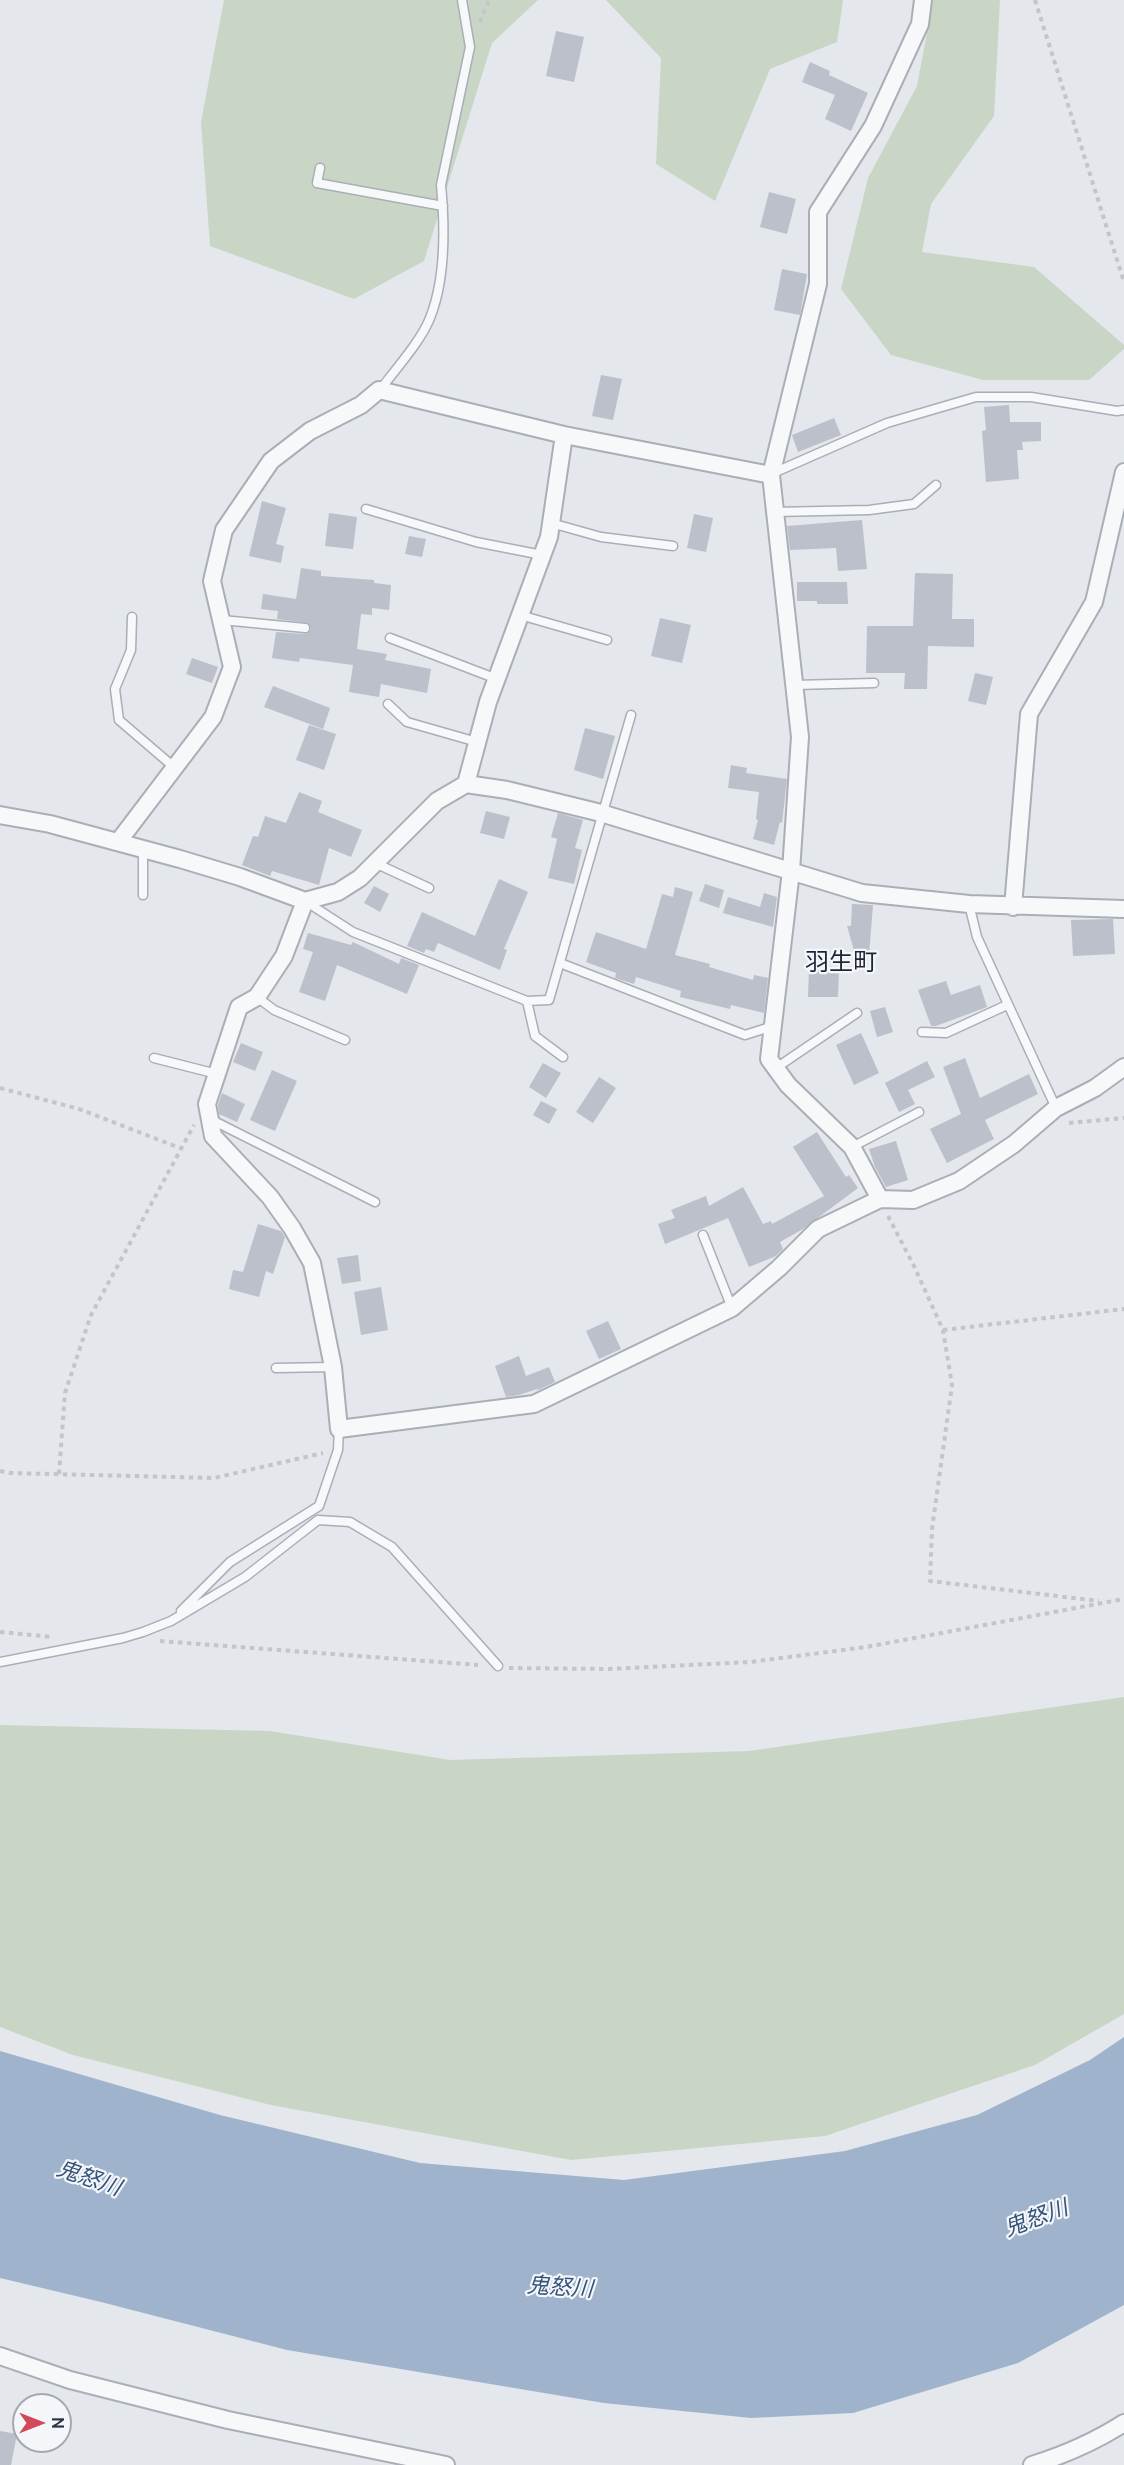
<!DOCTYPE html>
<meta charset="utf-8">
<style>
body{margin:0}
#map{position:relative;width:1124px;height:2465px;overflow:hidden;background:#e4e7ec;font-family:Ubuntu,sans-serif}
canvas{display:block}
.north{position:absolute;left:12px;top:2393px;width:60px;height:60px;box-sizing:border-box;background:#f4f6f9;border:2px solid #a4a8b1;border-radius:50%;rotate:90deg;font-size:16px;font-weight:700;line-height:24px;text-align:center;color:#2b3445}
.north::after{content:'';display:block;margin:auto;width:21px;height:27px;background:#d1495b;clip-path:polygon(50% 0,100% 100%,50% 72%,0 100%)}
</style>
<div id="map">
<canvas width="1124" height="2465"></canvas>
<div class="north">N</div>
</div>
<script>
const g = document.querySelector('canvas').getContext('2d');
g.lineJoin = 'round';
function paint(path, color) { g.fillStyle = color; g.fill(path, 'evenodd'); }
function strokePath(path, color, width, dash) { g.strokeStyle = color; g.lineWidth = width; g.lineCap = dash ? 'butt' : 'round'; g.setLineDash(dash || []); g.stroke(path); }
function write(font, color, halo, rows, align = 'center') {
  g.font = font + ' Ubuntu,"Noto Sans JP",sans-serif'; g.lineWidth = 4.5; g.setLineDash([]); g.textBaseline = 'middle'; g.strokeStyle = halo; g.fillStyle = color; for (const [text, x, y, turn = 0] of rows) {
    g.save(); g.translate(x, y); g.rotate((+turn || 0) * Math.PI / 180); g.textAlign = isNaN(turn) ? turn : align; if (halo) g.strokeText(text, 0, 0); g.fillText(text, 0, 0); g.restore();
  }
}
paint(new Path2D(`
 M224 0H538L492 43 424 261 354 299 210 246 201 122Z
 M606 0H843L837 42 770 69 715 201 656 164 661 58Z
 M933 0H1000L994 116 931 204 922 252 1034 267 1124 345V349L1089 380H983L891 355 841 289 868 178 917 86Z
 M1124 1697V2014L1035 2065 825 2136 571 2160 271 2105 73 2055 0 2027V1725L270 1731 450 1760 749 1751Z`), '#c9d6c5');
paint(new Path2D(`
 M1124 2037V2305L1018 2363 853 2413 751 2418 604 2403 287 2350 101 2302 0 2278V2051L220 2115 420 2163 624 2180 845 2151 977 2115 1090 2060Z`), '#9fb4cc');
paint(new Path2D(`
 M556 31 584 37 574 82 546 76Z
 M810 62 830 71 829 75 868 93 851 131 825 119 835 95 802 82Z
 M769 192 796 199 787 234 760 227Z
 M782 269 807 274 800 315 774 310Z
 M601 375 622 379 613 420 592 416Z
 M1009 405 1010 422H1041V441L1022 442 1023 450H1017L1019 479 986 482 982 431 986 430 984 407Z
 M834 418 841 435 798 452 792 435Z
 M262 501 286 508 276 544 284 546 281 563 249 556Z
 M329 513 357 517 353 549 325 546Z
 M694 514 713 518 706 552 687 548Z
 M862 520 867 569 838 571 836 548 790 550 787 526Z
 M409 536 426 539 422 557 405 554Z
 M301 568 321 571V576L374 580V583L391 585 389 610 372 608V615L361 614 357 649 387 654 385 660 431 669 427 693 381 684 379 697 349 692 353 665 300 658 299 662 272 658 276 632 305 634 311 629 308 623 277 619 278 611 261 609 263 594 296 599Z
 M915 573 953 574 952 619H974V647L928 646 927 689H904L905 673H866L867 626H913Z
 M797 582H847L848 604H817V601H797Z
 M660 618 691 625 682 663 651 656Z
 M192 658 218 667 212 683 186 674Z
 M975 673 993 677 986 705 968 701Z
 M273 686 330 708 323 729 264 707Z
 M309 725 336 734 324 770 296 760Z
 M585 728 615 736 603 779 574 770Z
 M731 765 747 768 746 773 787 779 782 823 780 822 774 845 753 839 758 820 756 819 759 792 728 788Z
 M299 792 322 801 318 812 362 830 351 857 329 848 319 885 272 871 270 876 242 865 253 836 258 837 265 816 286 823Z
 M486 811 510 817 504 839 480 833Z
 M558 813 583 820 575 848 582 850 574 884 548 878 557 839 551 837Z
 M499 879 528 892 504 949 507 950 500 970 438 943 434 952 426 949 424 953 407 946 422 912 475 936Z
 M705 884 724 890 719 908 699 901Z
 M374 886 389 894 380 912 364 903Z
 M675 887 693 892 675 955 710 964 709 967 753 980 754 975 768 978 764 1013 731 1005 730 1009 680 997 681 991 636 977 634 984 615 978 616 973 586 962 596 932 646 949 662 894 673 897Z
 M764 893 777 897 773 927 723 913 728 897 760 907Z
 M852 904 873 905 869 955 855 954 847 926H851Z
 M1113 919 1115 954 1073 956 1071 920Z
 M308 933 351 945 353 942 399 964 401 958 419 965 407 994 337 965 325 1001 299 992 313 952 303 949Z
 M809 968 839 969 838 997H808Z
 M946 981 951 995 980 985 987 1007 936 1026H931L918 990Z
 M885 1007 893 1032 877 1037 870 1011Z
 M861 1033 879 1073 854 1085 836 1045Z
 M241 1043 263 1052 255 1071 233 1062Z
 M965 1058 980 1098 1029 1074 1038 1094 985 1120 994 1139 947 1163 930 1129 961 1114 943 1067Z
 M927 1061 935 1077 908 1090 915 1104 899 1112 885 1083Z
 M543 1063 561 1073 546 1098 529 1087Z
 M272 1070 297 1081 275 1131 250 1120Z
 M599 1077 616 1088 593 1123 576 1112Z
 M222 1093 245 1104 237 1122 219 1114 218 1105Z
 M541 1101 557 1109 549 1124 533 1115Z
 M817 1132 846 1177 849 1175 858 1188 803 1229 780 1242 783 1249 776 1256 749 1267 728 1218 665 1244 658 1224 675 1218 671 1210 706 1196 709 1206 743 1187 763 1224 771 1221 772 1224 824 1196 793 1147Z
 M896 1141 908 1180 886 1187 875 1167 869 1149Z
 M258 1224 281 1231 285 1237 273 1274 266 1271 259 1297 229 1289 233 1270 243 1272Z
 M358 1255 361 1281 342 1284 337 1258Z
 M381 1287 388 1330 361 1335 354 1292Z
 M608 1321 621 1349 599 1359 586 1331Z
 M519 1356 526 1376 549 1367 555 1382 538 1390 537 1389 519 1395 506 1397 495 1366Z
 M0 2431 17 2434 11 2465H0Z`), '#bbc0ca');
const lane = new Path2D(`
 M320 168 317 183 443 206
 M380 390C395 370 421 341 430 318 446 278 445 227 441 185L470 47 462 0
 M771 474 887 423 976 397H1031L1117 411 1124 410
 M366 509 476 542 542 555
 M774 512 869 510 914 504 936 485
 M551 523 601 537 673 546
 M520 615 607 640
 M132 617 131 650 115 689 119 720 175 768
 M222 620 305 628
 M390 638 497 679
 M794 685 874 683
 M388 704 407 722 477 742
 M143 849V895
 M375 863 429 888
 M305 901 353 932 527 1001 549 1000 631 715
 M969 904 977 937 1056 1108
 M560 963 745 1035 773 1026
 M257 997 274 1010 345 1040
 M527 1001 535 1036 563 1057
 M922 1032 946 1033 1007 1005
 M154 1058 217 1074
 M776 1068 857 1013
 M210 1119 375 1202
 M852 1147 919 1112
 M703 1235 732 1308
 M276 1368 333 1367
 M181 1611 230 1562 319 1506 338 1450 339 1429
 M0 1662 123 1638 143 1632 171 1621 245 1577 318 1520 350 1522 392 1547 498 1666`);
const street = new Path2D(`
 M466 784 488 702 549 537 564 435
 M0 815 50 824 180 859 240 877 305 901 338 892 360 878 437 801 466 784 507 790 601 813 862 893 969 904 1124 909
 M118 842 213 717 232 667 212 581 224 530 271 461 310 431 361 405 379 390 564 435 771 475
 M305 901 284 956 257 997 239 1007 207 1104 213 1136 270 1197 292 1228 312 1263 333 1367 339 1429 534 1404 732 1308 779 1268 818 1229 880 1199 913 1200 959 1181 1014 1144 1056 1108 1095 1088 1124 1067
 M1013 907 1029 714 1094 602 1124 472
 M880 1199 852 1147 788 1085 769 1059 791 871 800 737 771 475 818 284V212L873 126 920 24 923 0
 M0 2356 70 2380 228 2420 446 2465
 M1032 2465C1064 2455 1096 2441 1124 2423`);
strokePath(lane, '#a9aeb7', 11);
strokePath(street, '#a9aeb7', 20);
strokePath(new Path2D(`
 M1035 0 1124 282
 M480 22 489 0
 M0 1088 79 1109 180 1148
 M1069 1123 1124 1118
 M888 1216 914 1266 943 1330 952 1385 932 1529 930 1581 1099 1601
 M943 1330 1124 1309
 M0 1471 10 1473 214 1478 323 1453
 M59 1474 65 1393 91 1315 194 1125
 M0 1632 53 1637
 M160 1641 478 1665
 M509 1668 609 1669 750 1662 866 1647 1124 1599`), '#c2c5cb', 4, [4.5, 4.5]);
strokePath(lane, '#f7f8fa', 8);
strokePath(street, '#f7f8fa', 16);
write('italic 22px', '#34527a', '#f4f6f9', [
 ["鬼怒川",89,2178,19],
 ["鬼怒川",1036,2218,-20],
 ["鬼怒川",560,2287,4]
]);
write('24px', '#1d2536', '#f4f6f9', [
 ["羽生町",841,962]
]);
</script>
